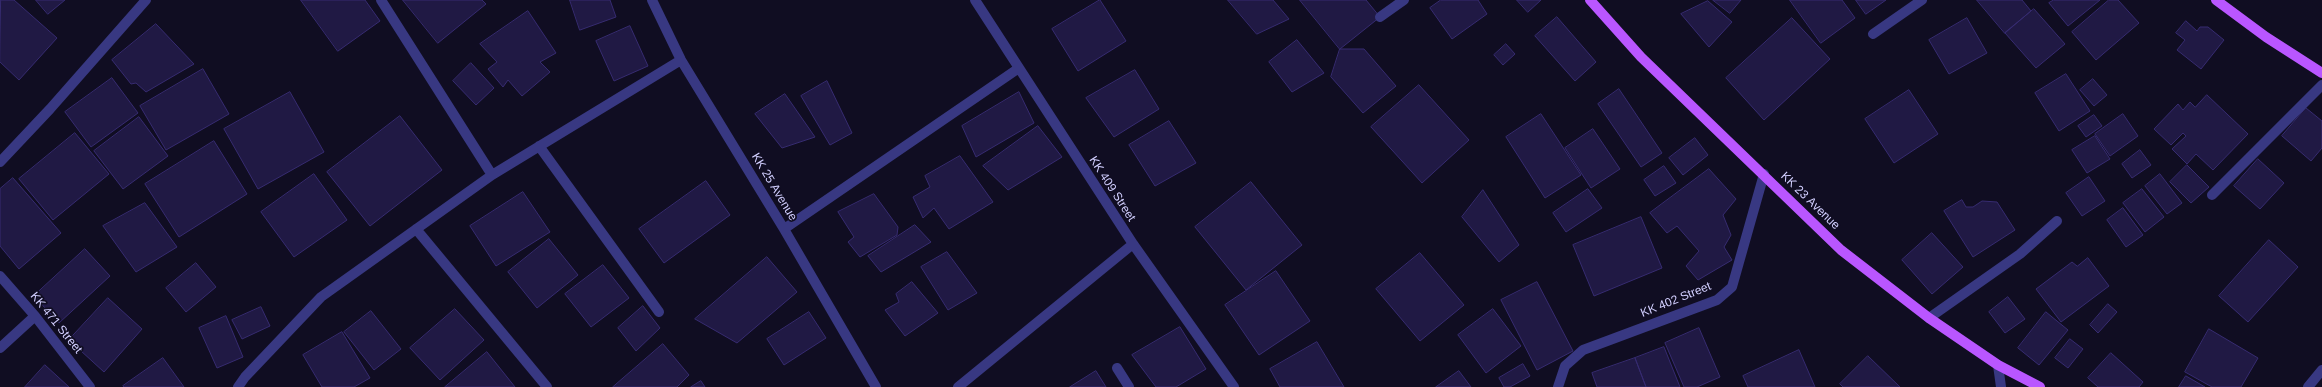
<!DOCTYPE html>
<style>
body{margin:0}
canvas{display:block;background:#100d22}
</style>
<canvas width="2322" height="387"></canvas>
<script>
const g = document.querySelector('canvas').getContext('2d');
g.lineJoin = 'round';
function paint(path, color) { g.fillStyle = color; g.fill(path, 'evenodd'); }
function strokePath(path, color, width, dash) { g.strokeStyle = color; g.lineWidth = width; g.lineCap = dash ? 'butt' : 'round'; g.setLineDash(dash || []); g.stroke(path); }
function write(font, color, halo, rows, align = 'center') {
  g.font = font + ' Helvetica,sans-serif'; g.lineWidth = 3.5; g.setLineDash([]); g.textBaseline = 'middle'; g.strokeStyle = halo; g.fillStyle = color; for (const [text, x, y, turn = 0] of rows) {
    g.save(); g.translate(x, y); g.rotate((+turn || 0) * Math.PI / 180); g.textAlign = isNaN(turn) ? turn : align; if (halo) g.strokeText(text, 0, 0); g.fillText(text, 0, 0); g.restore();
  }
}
const building = new Path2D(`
 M1 0H14L57 38 19 80 0 62Z
 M36 0H65L48 14Z
 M301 0H365L380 21 338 51Z
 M403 0H482L486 4 438 43Z
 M570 0H610L616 17 580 30Z
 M1100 0 1126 41 1078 71 1052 29Z
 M1228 0H1273L1289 19 1257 34Z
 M1300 0H1366L1380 17 1340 49Z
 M1441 0H1478L1487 14 1452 39 1430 8Z
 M1517 0H1541L1528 12Z
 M1713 0H1741L1730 13Z
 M1790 0H1842L1855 18 1821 43Z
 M1856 0H1886L1866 14Z
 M1977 0H2022L2031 11 2005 33Z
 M2054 0H2100L2068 26 2049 3Z
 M2109 0H2118L2139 23 2096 60 2072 32Z
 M1708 1 1732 22 1709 47 1681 14Z
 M2034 9 2065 44 2036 68 2005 33Z
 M528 11 556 53 540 62 550 72 522 96 508 80 503 87 488 69 497 62 480 44Z
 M1557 17 1596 62 1575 81 1535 36Z
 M1792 18 1830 59 1764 120 1726 78Z
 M1967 18 1987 53 1949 74 1929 40Z
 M2186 21 2197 31 2200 27H2208L2224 40 2201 69 2177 50 2185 40 2176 33Z
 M156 24 194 64 146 92 136 83 131 84 112 60Z
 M630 26 648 66 614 81 596 41Z
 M1297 40 1324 73 1292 92 1269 62Z
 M1506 44 1515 54 1503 65 1494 55Z
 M1340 49H1364L1396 86 1363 113 1331 77Z
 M471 63 494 88 476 105 453 81Z
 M203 69 229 114 166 150 140 106Z
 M1135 70 1159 109 1114 137 1086 98Z
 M2066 74 2090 111 2059 131 2035 93Z
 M112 78 138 113 91 147 65 112Z
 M2093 79 2107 95 2094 106 2080 90Z
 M827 81 852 133 830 145 801 96Z
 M1419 85 1469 140 1422 183 1371 127Z
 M1619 89 1662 153 1641 167 1598 104Z
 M1909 90 1938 134 1894 163 1865 119Z
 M290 92 324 152 258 189 224 129Z
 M1019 92 1034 123 976 157 962 126Z
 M785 94 815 137 782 148 755 114Z
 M2207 95 2248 134 2213 170 2196 154 2187 164 2172 149 2186 136 2183 133 2171 145 2154 129 2178 104 2183 110 2190 102 2195 107Z
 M2306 108 2322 121V148L2311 161 2282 136Z
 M1541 114 1581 175 1545 198 1506 137Z
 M2123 114 2138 136 2110 156 2095 134Z
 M2094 115 2102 126 2086 137 2078 126Z
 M400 116 442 170 370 226 327 172Z
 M139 117 168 156 123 189 94 151Z
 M1169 121 1196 163 1155 186 1129 145Z
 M1038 126 1062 157 1008 190 983 166Z
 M1593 129 1620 169 1591 188 1565 148Z
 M75 133 109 174 53 220 19 179Z
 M2095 136 2110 159 2087 173 2072 150Z
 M1695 138 1708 155 1683 175 1669 158Z
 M214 141 247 194 179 237 145 184Z
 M2140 150 2151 165 2132 178 2122 164Z
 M960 156 993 202 949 229 934 208 923 218 913 197 930 187 925 176Z
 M2258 159 2284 183 2260 209 2234 186Z
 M2187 165 2209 187 2191 203 2170 182Z
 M1664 166 1676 183 1655 196 1644 180Z
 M1709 169 1736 199 1723 215 1731 235 1724 247 1732 260 1698 280 1686 266 1699 251 1677 226 1667 233 1650 213Z
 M314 174 347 220 294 257 261 212Z
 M2160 174 2182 203 2167 214 2145 186Z
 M2089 177 2105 201 2082 216 2066 193Z
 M13 178 61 233 19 269 0 246V189Z
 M706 181 730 215 664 263 639 229Z
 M1251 182 1302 245 1246 290 1195 227Z
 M1588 189 1602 208 1566 232 1553 213Z
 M2142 189 2164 217 2145 232 2123 203Z
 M1483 190 1519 245 1499 262 1462 217Z
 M523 192 550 232 496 266 470 226Z
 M874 194 898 227 897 235 860 257 848 242 854 237 838 212Z
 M1962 200 1966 207H1973L1982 201 1997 202 2015 230 1973 257 1944 211Z
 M145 203 177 247 136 272 103 226Z
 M2123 208 2143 235 2126 247 2107 220Z
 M1641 217 1662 268 1594 296 1573 245Z
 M915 225 931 242 881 272 868 256Z
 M1932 233 1963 267 1932 294 1902 260Z
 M549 239 578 275 537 308 508 272Z
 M2269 240 2298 267 2248 322 2219 296Z
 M85 249 110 276 59 323 34 296Z
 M947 252 977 293 948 310 921 267Z
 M1420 253 1464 305 1420 341 1376 289Z
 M767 257 797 292 737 343 695 319Z
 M2088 258 2109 286 2061 322 2036 289 2072 262 2077 266Z
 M196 263 216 287 186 312 166 288Z
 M603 265 629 298 591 327 565 294Z
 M1276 271 1310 321 1259 355 1225 305Z
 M912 282 938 313 905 336 885 310 899 302 896 294Z
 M1537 282 1573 351 1537 370 1501 300Z
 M2008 297 2025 319 2005 333 1989 312Z
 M108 298 142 329 104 372 69 340Z
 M2108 304 2117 312 2098 333 2090 325Z
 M643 306 660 328 636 351 618 328Z
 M261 307 270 326 242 339 232 320Z
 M455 309 484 340 440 380 410 348Z
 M1493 309 1521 346 1486 373 1458 335Z
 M371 311 401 349 374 370 344 332Z
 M809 312 826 338 784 365 767 339Z
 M2046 312 2068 330 2039 365 2018 348Z
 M226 316 243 357 217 368 199 328Z
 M1180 327 1206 369 1176 387H1156L1132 355Z
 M1699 328 1720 377 1697 387H1684L1665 343Z
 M2209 329 2258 358 2241 387H2212L2185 372Z
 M342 332 370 378 354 387H322L303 355Z
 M2070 339 2083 349 2068 368 2055 358Z
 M1317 342 1344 387H1280L1270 369Z
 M663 344 689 375 677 387H613Z
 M1664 347 1680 387H1646L1635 358Z
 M1799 350 1815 387H1748L1743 376Z
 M487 352 515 387H445Z
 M2111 353 2143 382 2139 387H2098L2088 378Z
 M1868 356 1900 387H1843L1840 384Z
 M163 358 184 387H124L123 386Z
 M1635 358 1646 387H1597L1592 373Z
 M1523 364 1530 376 1510 387H1504L1499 378Z
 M45 365 69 387H25Z
 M1096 371 1106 387H1070Z
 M1459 371 1471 387H1436Z
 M2186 376 2205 387H2179Z
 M701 381 705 387H691Z`);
paint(building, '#201944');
strokePath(building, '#362b70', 1);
strokePath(new Path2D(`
 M381 0 492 175
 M652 0 681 60 784 229 876 387
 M975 0 1133 244 1234 387
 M1380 17 1404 0
 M1873 34 1922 0
 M539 146 659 312
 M0 162 50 109 146 0
 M2212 195 2322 85
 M416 229 547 387
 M784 229 1019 68
 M0 276 35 316 90 387
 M1929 318 2020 254 2057 221
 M0 348 35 316
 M1998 365 2001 387
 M1117 368 1129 387
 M238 387 245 377 321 297 492 175 681 60
 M958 387 1133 244
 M1558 387 1565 366 1583 350 1717 300 1732 287 1764 174
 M2308 387 2322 370`), '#383882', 10);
strokePath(new Path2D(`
 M1590 0 1641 57 1841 250 1929 318 1998 365 2040 387
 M2216 0 2266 37 2322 73`), '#b956ff', 10);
write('12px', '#d2cfff', '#100d22', [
 ["KK 25 Avenue",774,187,59],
 ["KK 409 Street",1112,189,57],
 ["KK 23 Avenue",1810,201,44],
 ["KK 402 Street",1676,300,-22],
 ["KK 471 Street",56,323,51]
]);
</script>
